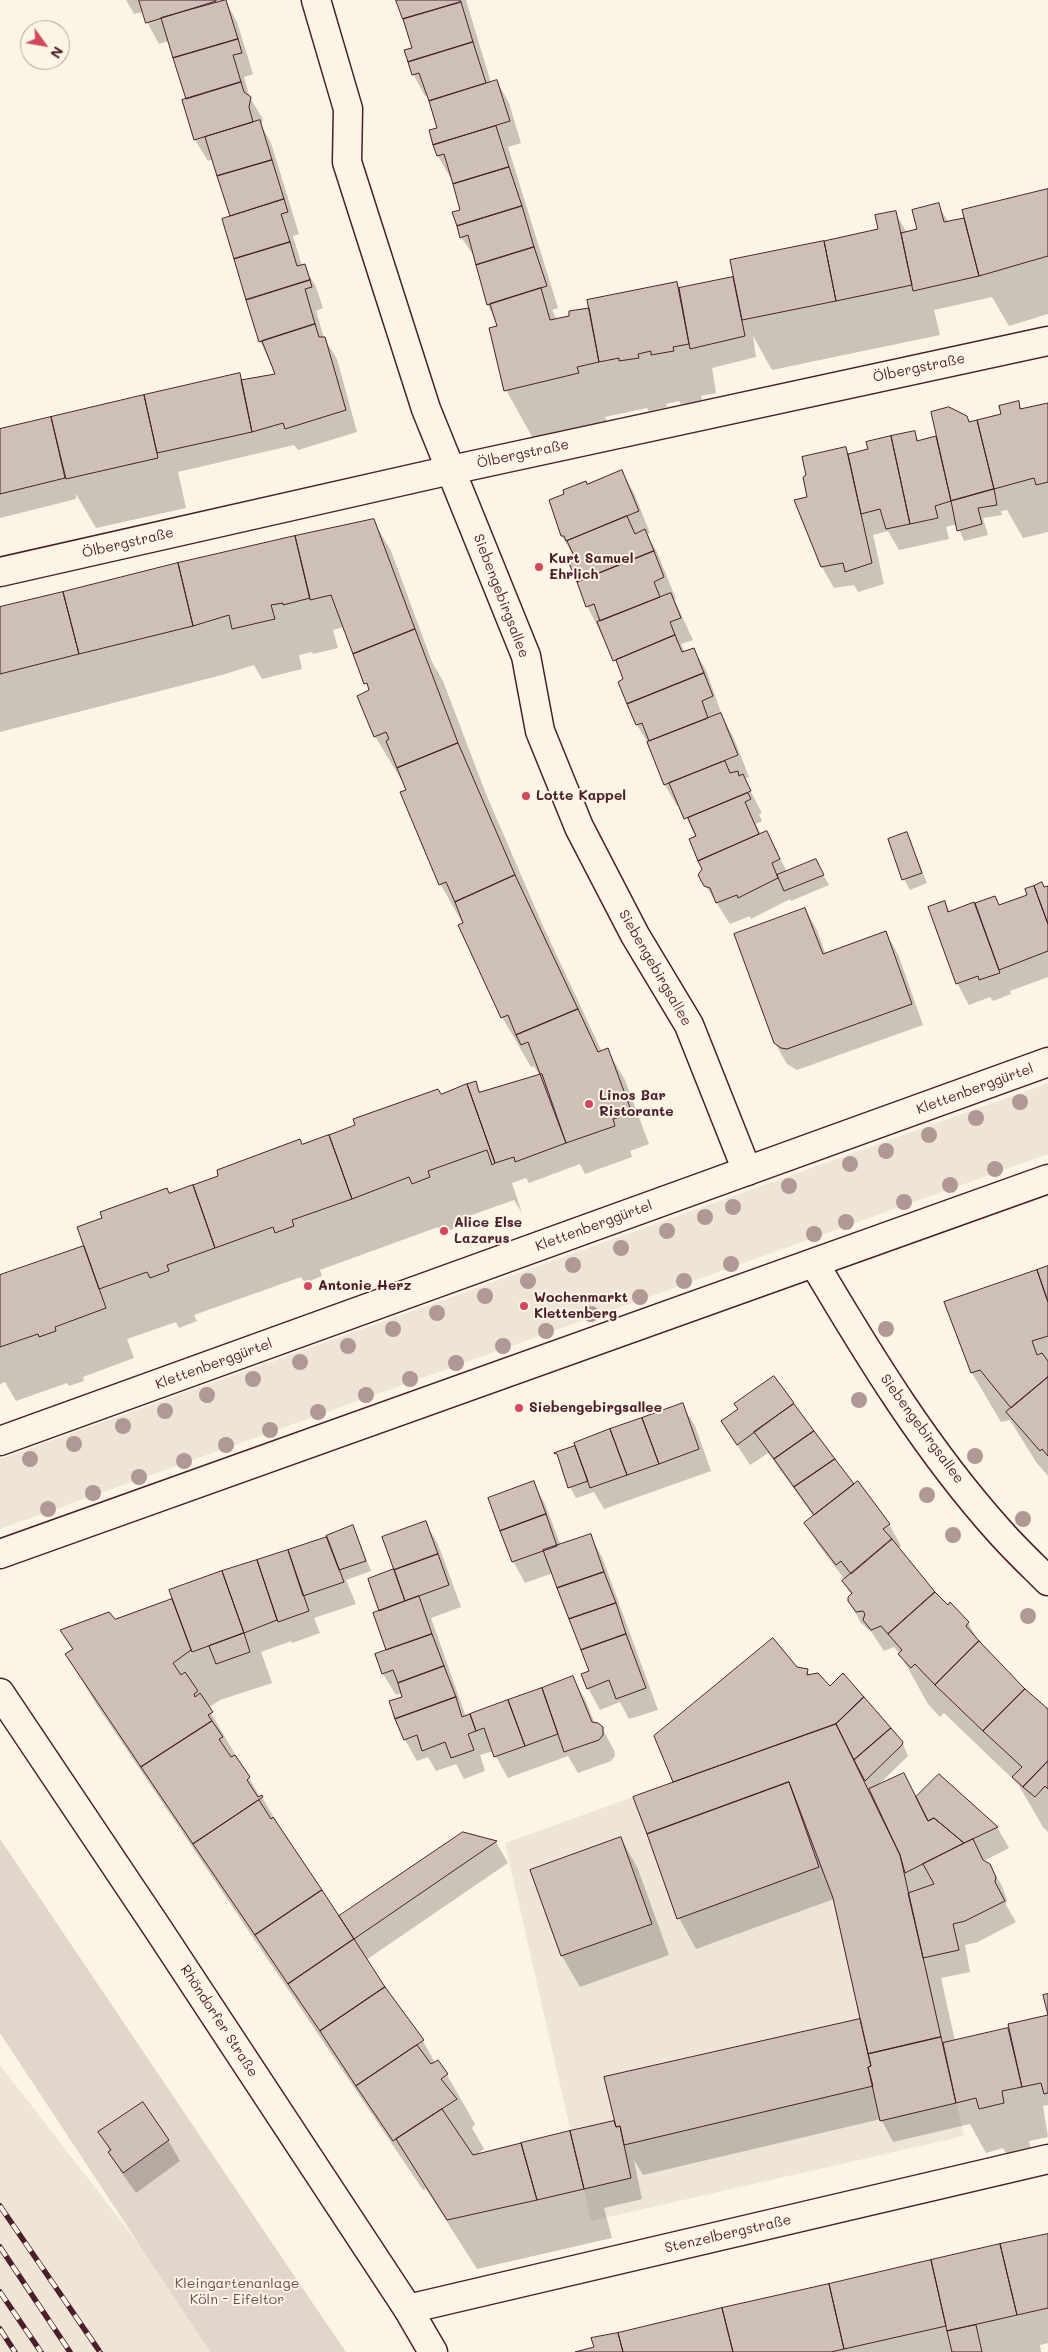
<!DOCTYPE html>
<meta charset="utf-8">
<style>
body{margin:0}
#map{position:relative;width:1048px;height:2352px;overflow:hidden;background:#fcf5e5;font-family:Mali,sans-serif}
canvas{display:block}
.north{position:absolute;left:20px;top:20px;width:50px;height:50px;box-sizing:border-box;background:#fcf5e5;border:1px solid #b59f9b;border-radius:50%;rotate:122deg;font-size:14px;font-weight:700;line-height:20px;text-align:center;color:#4a1f2b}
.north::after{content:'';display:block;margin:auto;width:18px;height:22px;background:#d1495b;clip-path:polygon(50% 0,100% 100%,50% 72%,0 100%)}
</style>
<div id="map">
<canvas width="1048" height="2352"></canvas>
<div class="north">N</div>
</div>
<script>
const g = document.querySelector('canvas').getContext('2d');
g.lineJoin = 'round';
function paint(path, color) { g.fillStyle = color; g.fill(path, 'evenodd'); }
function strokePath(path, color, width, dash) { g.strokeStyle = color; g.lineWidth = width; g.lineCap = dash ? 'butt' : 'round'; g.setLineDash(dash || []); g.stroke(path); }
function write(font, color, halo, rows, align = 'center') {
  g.font = font + ' Mali,sans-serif'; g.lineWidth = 4; g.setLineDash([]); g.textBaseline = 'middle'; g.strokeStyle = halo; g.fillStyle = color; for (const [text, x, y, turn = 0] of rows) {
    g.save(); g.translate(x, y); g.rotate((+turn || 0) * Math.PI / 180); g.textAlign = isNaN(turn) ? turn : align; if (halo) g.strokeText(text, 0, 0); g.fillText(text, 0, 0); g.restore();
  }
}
paint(new Path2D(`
 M1048 1083V1154L0 1529V1459Z
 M836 1724 900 1855 964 2136 591 2221 505 1843Z
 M0 2065 145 2252 210 2352H0Z`), '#eee5d7');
paint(new Path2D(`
 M0 1839 299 2283 346 2352H210L0 2033Z`), '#e2d5ca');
paint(new Path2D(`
 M126 0H225L237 22 253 74 244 77 250 98 263 119 261 125 271 143 299 234 293 236 302 266H304L316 287 323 308 316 311 324 338 337 359 357 432 298 450 294 445 178 472 186 508 96 528 76 494V499L0 518V430L239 375 243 381 276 375 260 341 231 217 213 159 208 161 195 140 184 101 188 99 169 41 159 44 147 22 144 12 134 14Z
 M397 0H466L491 83 497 81 509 103 521 143 508 147 558 308 552 310 557 320 677 283 680 289 732 278 735 283 879 230 895 212 907 233 918 230 938 205 949 223 963 219 966 224 1048 190V314L1009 326 992 297 934 310 940 335 772 370 753 336 756 357 712 368 716 393 701 396 702 400 681 404 679 401 666 404 667 407 649 411 647 408 605 417 607 422 534 440 506 390 498 327 488 305 475 258 461 237 462 210 452 177H450L438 156 430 131 439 129 428 95 425 96 413 74 414 49Z
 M1018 403 1023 410 1048 404V532L1023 538 1007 510 1001 511 1002 515 983 518 988 535 964 541 957 524 946 527 949 539 899 550 888 531 873 535 884 584 858 592 854 585 834 588 822 567 809 498 846 448 849 455 869 450 914 433 919 441 938 437 966 417 970 423 1002 415Z
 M622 472 634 493 650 533 647 534 657 552 676 599H674L693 640 681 644 685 653 693 649 706 670 723 718 733 736 749 777 744 779 762 813 759 814 762 821 756 824 761 835 767 832 787 872 821 871 829 885 791 901 790 899 751 919 750 916 730 924 705 885 703 869 690 840 696 838 680 805 677 806 665 785 650 746 637 725 625 680 587 606 575 559 562 536 587 486Z
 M373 520 391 551 432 662 443 681 486 794 543 926 602 1052 607 1049 625 1080 649 1144 630 1151 632 1157 585 1174 580 1164 529 1183 526 1178 512 1183 522 1213 514 1200 455 1221 458 1227 442 1233 438 1227 320 1270 322 1276 305 1283 301 1277 194 1315 197 1321 179 1328 176 1322 127 1339 134 1358 83 1377 84 1381 69 1386 67 1383 16 1401 5 1382 0 1384V1276L85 1247 169 1195 475 1083 481 1093 540 1076 534 1066 531 1067 502 1017 463 924 441 885 402 793 407 791 405 786 375 736 370 692 344 627 333 630 338 648 313 654 312 652 299 655 302 669 262 679 254 665 222 675 0 732V609Z
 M907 833 927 883 910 890 904 879Z
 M1041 883 1044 889 1048 887V977L1010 991 1011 994 993 1001 990 997 969 1005 957 983 944 902 950 912 995 897 1000 906 1029 896 1026 890Z
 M805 909 817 930 826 955 886 933 898 954 923 1025 797 1070 787 1064 775 1043Z
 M1048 1268V1476L1036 1462 1010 1420 1001 1422 972 1373 946 1303Z
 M774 1377 854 1486 889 1524 901 1546 898 1548 934 1593 968 1623 978 1640 1024 1690 1048 1711V1832L1043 1827 1018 1784 944 1713 940 1717 928 1704 900 1654 894 1647 884 1651 872 1633 861 1623 849 1601 852 1596 843 1581 845 1580 818 1544 806 1523 814 1517 768 1453 750 1465 735 1442 723 1421 739 1410Z
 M682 1405 695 1426 711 1471 604 1509 594 1492 576 1498 570 1487 577 1452Z
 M533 1483 545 1504 561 1546 590 1536 602 1557 658 1710 629 1719 620 1702 600 1710 588 1688 590 1671 553 1573 525 1583 513 1561Z
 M425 1523 438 1544 461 1607 431 1618 466 1717 572 1678 585 1699 595 1724 602 1728 614 1750 615 1756 611 1761 578 1773 568 1756 508 1778 493 1751 480 1755 485 1771 464 1779 456 1764 436 1771 428 1757 417 1761 405 1740 402 1693 396 1695 383 1674 377 1655 388 1651 374 1614 381 1611 395 1570Z
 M353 1526 371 1571 346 1580 356 1604 314 1618 320 1633 292 1643 291 1641 261 1652 272 1683 220 1700 208 1708 260 1797H262L289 1843 348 1933 464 1833 496 1842 508 1863 366 1960 423 2041 435 2063 447 2075 475 2124 472 2128 484 2149 476 2155 616 2122 859 2020 862 2025 834 1899 696 1949 679 1918 675 1784 656 1736 797 1668 807 1670 810 1676 830 1688 902 1742 908 1756 875 1788 904 1775 917 1798 997 1827 1009 1848 984 1861 989 1864 1002 1886 1007 1900 1006 1905 1016 1922 978 1942 965 1945 970 1972 941 1978 955 2041 1008 2029 1011 2035 1048 2017V2105L1043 2106 1048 2137 1029 2141 1032 2153 1009 2158 1003 2148 986 2153 970 2124 893 2142 881 2119 643 2175 634 2160 642 2199 604 2208 612 2238 477 2269 426 2189 423 2190 96 1704 67 1655 73 1651 61 1630 115 1621 174 1600 222 1572 326 1539Z
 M621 1838 638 1869 669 1955 580 1987 562 1956 531 1871Z
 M100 2132 168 2140 180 2161 136 2193 122 2173Z
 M1048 2235V2343L1040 2345 1041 2352H580Z`), '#0003');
const building = new Path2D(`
 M139 0H216V1L146 23Z
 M226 0 238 39 173 58 161 18Z
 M396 0H460L461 2 403 19Z
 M461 2 473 42 408 62 404 50 412 48 403 19Z
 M238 39 242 53 233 55 241 82 186 99 173 58Z
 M473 42 486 83 429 101 419 73 412 75 408 62Z
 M497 80 510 121 433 145 429 130 437 128 429 101Z
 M241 82 244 92 251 97 249 107 253 122 194 140 182 100Z
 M260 120 272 160 217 176 205 137Z
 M496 126 509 167 453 184 444 154 437 156 433 145Z
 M272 160 284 199 230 216 217 176Z
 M509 167 522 206 457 226 452 212 460 210 453 184Z
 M1048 189V256L979 276 962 210Z
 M284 199 288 212 281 214 290 242 234 259 222 219Z
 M939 203 944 222 964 218 979 276 913 291 901 233 917 229 912 210Z
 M522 206 534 247 476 265 468 235 460 238 457 226Z
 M896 211 912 285 836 301 824 241 878 229 875 215Z
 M824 241 836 301 742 320 730 260Z
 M290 242 297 266 305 264 310 280 246 300 234 259Z
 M534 247 547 286 487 305 476 265Z
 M733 277 745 336 690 349 679 288Z
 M310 280 312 287 305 289 315 324 259 342 246 300Z
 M677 282 689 344 673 347 674 351 651 355V351L638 354 639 358 619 361V358L599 362 587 300Z
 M541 288 550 320 569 316V311L589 308 599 362 577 367 579 373 504 391 489 328 497 326 490 304Z
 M315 324 319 337H325L346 410 285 429 283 423 252 432 241 380 275 374 262 341Z
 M240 373 252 432 157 453 144 395Z
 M144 395 158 458 66 479 51 417Z
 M1019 401 1020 409 1048 403V482L1036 485 1034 478 994 489 977 420 1001 414 999 406Z
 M949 407 967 416 969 422 977 420 994 489 951 501 931 412Z
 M51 417 65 478 0 494V429Z
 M915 431 917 441 936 436 951 501 935 506 938 518 910 524 891 436Z
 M891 436 910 524 886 529 880 509 861 514 848 454 868 449 866 442Z
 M846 447 872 563 845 572 843 563 821 567 794 500 807 497 803 477 806 475 802 457Z
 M622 470 639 511 566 541 564 536H561L549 500 564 494 563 490 586 481 587 484Z
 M994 489 997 505 978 508 982 524 957 531 951 501Z
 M627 516 635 534 645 529 654 551 577 582 568 561 575 558 567 541Z
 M374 519 415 629 353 654 331 595 310 600 295 536Z
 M295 536 310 598 283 605V603L271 605 275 619 232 629 229 615 193 626 178 563Z
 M654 551 664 577 654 582 660 597 600 621 594 604 586 607 577 582Z
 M178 563 193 626 79 654 63 592Z
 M63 592 79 654 0 674V607Z
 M671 593 681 618 670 622 675 635 613 661 597 622Z
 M415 629 458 743 397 768 386 741 389 739 386 732 374 737 357 696 369 690 367 683 364 684 353 654Z
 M675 635 682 652 694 648 704 673 627 704 618 682 623 679 616 660Z
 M704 673 713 696 702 701 708 718 649 741 642 723 636 725 627 704Z
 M721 713 738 755 664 785 647 742Z
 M458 743 515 875 455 902 446 882 439 885 400 792 406 790 397 768Z
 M725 761 730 773 738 771 739 776 743 774 751 791 684 819 669 783Z
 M748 793 751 799 745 802 759 834 698 861 689 839 696 836 688 818Z
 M767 831 780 859 772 863 778 878 738 898 737 895 716 903 710 888 704 886 698 875 702 869 698 861Z
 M907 832 922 873 902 880 888 839Z
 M816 859 824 875 784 891 777 875Z
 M515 875 578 1009 516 1035 508 1015 501 1018 458 925 463 923 455 902Z
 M1042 882 1044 887 1048 886V924L1034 886Z
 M1034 886 1048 924V951L999 970 975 903 995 896 999 905 1027 895 1025 889Z
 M945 901 948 912 974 902 1000 973 979 980 978 976 956 984 928 907Z
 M805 908 823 954 886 931 912 1004 787 1049 781 1048 774 1043 734 934Z
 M578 1009 598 1052 608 1048 632 1113 613 1119 615 1126 566 1143 528 1042 521 1045 516 1035Z
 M542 1074 566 1143 515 1162 514 1157 495 1163 467 1084 476 1081 479 1092Z
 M467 1084 495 1163 492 1165 487 1150 428 1171 430 1177 412 1184 409 1177 352 1199 329 1135 355 1125 353 1119 438 1089 441 1094Z
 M329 1135 352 1199 292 1220 294 1226 275 1233 273 1227 215 1248 193 1185 218 1176 217 1170 300 1139 302 1144Z
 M193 1185 215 1248 167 1265 169 1271 150 1278 147 1272 99 1289 77 1227 102 1218 100 1212 167 1188 169 1193Z
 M84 1246 106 1308 55 1327 56 1331 39 1337 38 1334 0 1347V1275Z
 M1048 1266V1302L1037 1270Z
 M1037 1270 1048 1302V1336L1032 1341 1037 1355 1042 1353 1048 1361V1377L1011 1408 980 1370 971 1373 944 1302Z
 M774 1376 794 1403 737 1445 721 1421 738 1409 734 1404Z
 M1048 1377V1456L1042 1449 1040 1451 1006 1412Z
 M683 1403 699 1449 659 1464 642 1418Z
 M794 1404 814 1431 774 1459 754 1432Z
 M642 1418 659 1464 627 1475 610 1429Z
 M610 1429 627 1475 590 1488 574 1443Z
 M814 1431 835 1459 794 1487 774 1459Z
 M575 1446 588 1481 568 1488 557 1454 554 1453Z
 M835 1459 854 1484 814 1515 794 1487Z
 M534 1481 546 1514 500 1531 488 1498Z
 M858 1481 890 1524 883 1529 892 1539 851 1574 841 1561 836 1565 804 1523Z
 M546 1514 557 1546 512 1562 500 1531Z
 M426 1521 438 1554 394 1570 382 1537Z
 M353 1525 366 1561 339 1570 326 1536Z
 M591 1534 604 1572 557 1588 543 1550Z
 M327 1537 344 1582 303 1596 288 1550Z
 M892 1539 935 1592 888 1634 881 1626 871 1630 863 1620 865 1614 863 1611 856 1612 848 1601V1597L852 1593 842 1581Z
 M288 1550 309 1611 278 1622 257 1560Z
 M438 1554 449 1585 405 1601 394 1570Z
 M257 1560 277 1620 244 1633 222 1571Z
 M394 1569 405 1601 379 1611 368 1579Z
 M222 1571 244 1633 192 1652 169 1590Z
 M604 1572 616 1603 569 1619 557 1588Z
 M935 1592 948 1605 950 1602 969 1622 966 1626 979 1641 935 1685 915 1664 911 1668 898 1654 902 1650 888 1634Z
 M419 1596 432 1634 386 1650 373 1613Z
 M172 1599 191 1650 173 1663 181 1675 185 1672 198 1691 194 1694 195 1697 200 1693 213 1712 208 1715 212 1721 141 1767 65 1654 73 1649 60 1630 109 1612 115 1619Z
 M616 1603 626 1634 581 1650 569 1619Z
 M244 1633 250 1652 216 1664 209 1646Z
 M432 1634 444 1666 398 1683 393 1670 382 1674 375 1654Z
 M626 1634 646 1688 616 1699 609 1680 587 1689 581 1674 589 1671 581 1650Z
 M773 1638 797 1667 808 1669 807 1675 818 1673 830 1686 843 1673 864 1697 836 1724 673 1782 654 1736Z
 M979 1641 1025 1689 983 1731 935 1685Z
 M444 1666 456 1697 395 1719 389 1701 402 1697 398 1683Z
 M573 1676 592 1722 598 1723 603 1727V1735L599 1740 564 1752 542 1688Z
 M542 1688 558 1734 525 1746 508 1700Z
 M1025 1689 1048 1709V1761L1023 1787 1012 1777 1022 1767 983 1731Z
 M456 1697 462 1717 470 1714 476 1731 468 1734 474 1750 451 1758 445 1742 422 1751 417 1735 404 1740 395 1719Z
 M864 1697 891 1728 854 1760 836 1724Z
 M508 1700 525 1746 494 1757 484 1728 476 1731 470 1714Z
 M212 1721 223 1737 219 1739 231 1757 235 1755 250 1777 247 1780 258 1797 262 1795 263 1797 193 1844 141 1767Z
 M836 1724 900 1855 941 2037 868 2054 833 1898 789 1782 647 1834 633 1797Z
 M891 1728 903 1742 902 1745 865 1781 854 1760Z
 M1048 1761V1789L1045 1786 1035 1797 1023 1787Z
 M904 1773 928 1821 934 1818 964 1843 905 1873 900 1855 869 1789Z
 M939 1774 998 1827 964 1843 934 1818 928 1821 916 1797Z
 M789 1782 819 1867 677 1919 647 1834Z
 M259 1800 271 1819 273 1817 322 1890 255 1935 193 1844Z
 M463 1832 497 1841 354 1939 339 1916Z
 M621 1837 652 1924 561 1956 530 1870Z
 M973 1839 983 1860 990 1864 996 1877 995 1882 1005 1901 965 1921 953 1924 959 1950 923 1958 908 1893 934 1884 923 1864Z
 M322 1890 354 1939 288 1984 255 1935Z
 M354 1939 385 1987 320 2031 288 1984Z
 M385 1987 424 2040 356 2086 320 2031Z
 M1048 1994V2093L1044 2094 1041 2083 1022 2087 1008 2024 1048 2015 1043 1995Z
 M860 2019 871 2066 868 2067 873 2086 624 2145 620 2126 616 2127 604 2077Z
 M1008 2028 1022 2087 1002 2091 1004 2103 979 2109 976 2098 956 2103 943 2043Z
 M941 2037 956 2103 880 2121 868 2067 871 2066 868 2054Z
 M417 2045 431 2064 438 2060 448 2074 441 2079 457 2099 393 2141 356 2086Z
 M143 2102 169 2140 123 2173 108 2152 111 2150 98 2132Z
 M442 2109 473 2155 521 2143 537 2200 447 2220 396 2139Z
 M614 2121 616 2127 620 2126 631 2178 584 2189 570 2131Z
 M570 2131 584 2189 537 2200 521 2143Z
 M1048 2234V2308L1017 2315 1000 2244Z
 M1000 2244 1017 2315 947 2331 931 2260Z
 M931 2260 946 2326 844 2349 829 2284Z
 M829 2284 844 2349 831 2352H733L722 2308Z
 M722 2308 733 2352H623L618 2333Z
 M976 2325 982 2352H952L947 2331Z
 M618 2333 623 2352H575L594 2347 591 2338Z`);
paint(building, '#cfc0b7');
strokePath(building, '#4a1f2b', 1);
const street = new Path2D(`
 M316 0 348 109 347 162 426 409 526 656 540 731 579 827 635 935 689 1025 747 1171
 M0 572 451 470 1048 341
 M814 1263C869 1356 927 1451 1000 1532 1015 1549 1032 1565 1048 1581
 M408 2309 1048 2159`);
const secondary = new Path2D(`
 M0 1441 1048 1062
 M0 1554 1048 1179
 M0 1693 158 1929 408 2309 433 2352`);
strokePath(street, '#4a1f2b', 31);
strokePath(secondary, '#4a1f2b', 31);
strokePath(street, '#fcf5e5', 28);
strokePath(secondary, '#fcf5e5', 28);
const rail = new Path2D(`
 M0 2206 100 2352
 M0 2247 70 2352
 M0 2292 41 2352
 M0 2329 15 2352`);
strokePath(rail, '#4a1f2b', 5.5);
strokePath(rail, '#fcf5e5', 4, [11]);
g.fillStyle = '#af9895';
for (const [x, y] of [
 [1020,1102],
 [976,1118],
 [929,1135],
 [886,1151],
 [850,1164],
 [995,1169],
 [950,1185],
 [789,1186],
 [904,1202],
 [733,1207],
 [705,1217],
 [846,1222],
 [667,1231],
 [814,1234],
 [621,1248],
 [731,1264],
 [573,1265],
 [528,1281],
 [684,1281],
 [485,1296],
 [640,1297],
 [437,1313],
 [591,1314],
 [393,1329],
 [886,1329],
 [546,1331],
 [348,1346],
 [503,1346],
 [300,1362],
 [456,1363],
 [253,1379],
 [410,1379],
 [207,1395],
 [366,1395],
 [859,1400],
 [165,1411],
 [318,1412],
 [123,1426],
 [270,1430],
 [74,1444],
 [226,1445],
 [975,1456],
 [30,1459],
 [184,1461],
 [139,1477],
 [93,1493],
 [927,1495],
 [48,1509],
 [1023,1519],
 [953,1535],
 [1028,1616]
]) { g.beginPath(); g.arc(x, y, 8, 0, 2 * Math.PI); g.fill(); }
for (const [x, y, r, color] of [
 [539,567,5,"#d1495b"],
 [526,796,5,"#d1495b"],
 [589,1104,5,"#d1495b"],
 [444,1231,5,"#d1495b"],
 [308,1286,5,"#d1495b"],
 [524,1306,5,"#d1495b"],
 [519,1408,5,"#d1495b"]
]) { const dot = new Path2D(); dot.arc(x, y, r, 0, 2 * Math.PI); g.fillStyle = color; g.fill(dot); strokePath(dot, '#fcf5e5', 2); }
write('14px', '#4a1f2b', '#fcf5e5', [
 ["Ölbergstraße",919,368,-12],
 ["Ölbergstraße",523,454,-12],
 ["Ölbergstraße",128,543,-13],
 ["Siebengebirgsallee",501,596,69],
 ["Siebengebirgsallee",655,968,60],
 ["Klettenberggürtel",975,1089,-20],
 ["Klettenberggürtel",594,1226,-20],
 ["Klettenberggürtel",214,1364,-20],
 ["Siebengebirgsallee",922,1429,54],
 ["Rhöndorfer Straße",219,2021,57],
 ["Stenzelbergstraße",728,2234,-13]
]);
write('bold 14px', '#4a1f2b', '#fcf5e5', [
 ["Kurt Samuel",549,559],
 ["Ehrlich",549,575],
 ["Lotte Kappel",536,796],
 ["Linos Bar",599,1096],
 ["Ristorante",599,1112],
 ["Alice Else",454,1223],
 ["Lazarus",454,1239],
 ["Antonie Herz",318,1286],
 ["Wochenmarkt",534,1298],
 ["Klettenberg",534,1314],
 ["Siebengebirgsallee",529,1408]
], 'left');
write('14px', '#704c53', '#fcf5e5', [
 ["Kleingartenanlage",237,2284],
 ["Köln - Eifeltor",237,2300]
]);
</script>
